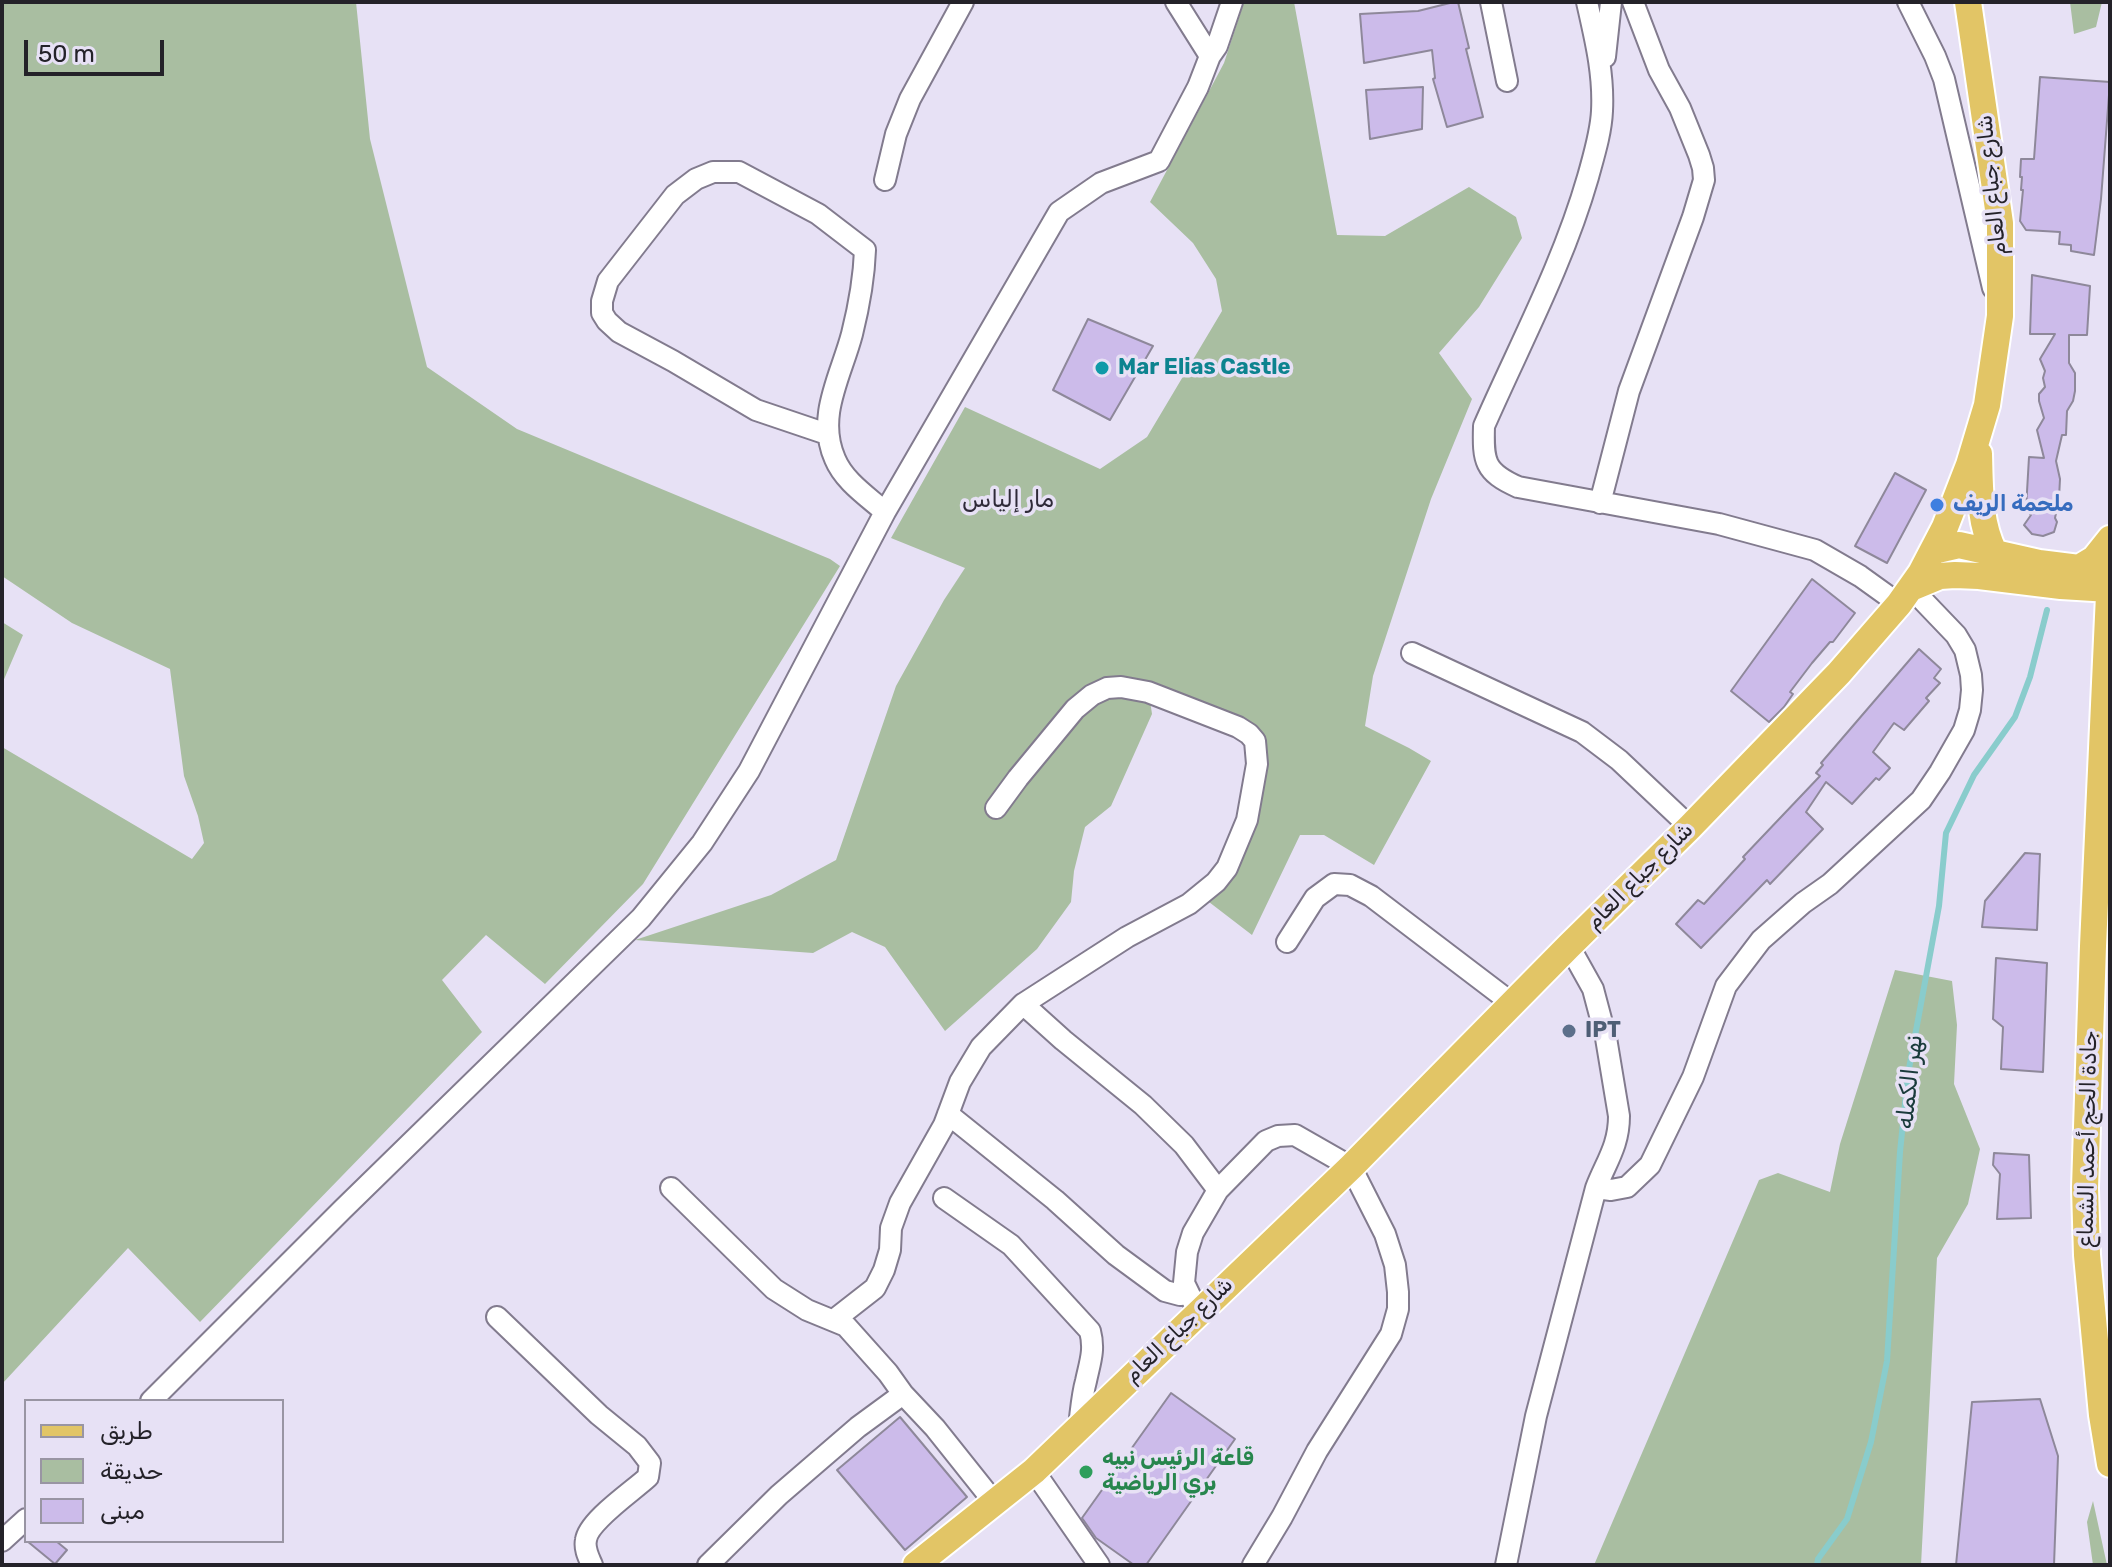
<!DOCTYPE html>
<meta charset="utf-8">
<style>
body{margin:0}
#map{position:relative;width:2112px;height:1567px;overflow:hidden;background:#e7e1f5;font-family:Rubik,Vazirmatn,sans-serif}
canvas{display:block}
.frame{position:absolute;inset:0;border:4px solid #242229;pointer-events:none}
.legend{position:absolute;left:24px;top:1399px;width:260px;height:144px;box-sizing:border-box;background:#e7e1f5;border:2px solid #9995a3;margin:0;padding:10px 14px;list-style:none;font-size:24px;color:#242229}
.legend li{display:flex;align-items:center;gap:16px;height:40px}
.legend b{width:40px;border:2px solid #9995a3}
.scale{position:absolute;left:24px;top:40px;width:140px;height:36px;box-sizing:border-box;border:4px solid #242229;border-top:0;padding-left:10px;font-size:24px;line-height:28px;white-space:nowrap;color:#242229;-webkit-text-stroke:6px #e7e1f5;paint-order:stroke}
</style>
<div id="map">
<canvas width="2112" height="1567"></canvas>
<div class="frame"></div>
<ul class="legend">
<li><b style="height:10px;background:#e2c566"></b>طريق</li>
<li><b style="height:22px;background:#a9bea1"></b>حديقة</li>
<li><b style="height:22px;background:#ccbbea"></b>مبنى</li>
</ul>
<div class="scale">50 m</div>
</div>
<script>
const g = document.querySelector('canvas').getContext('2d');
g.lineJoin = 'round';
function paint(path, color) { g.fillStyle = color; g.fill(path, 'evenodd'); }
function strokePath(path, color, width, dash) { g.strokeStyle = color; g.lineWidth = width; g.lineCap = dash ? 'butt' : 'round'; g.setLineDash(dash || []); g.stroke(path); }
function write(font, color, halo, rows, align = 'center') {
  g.font = font + ' Rubik,Vazirmatn,sans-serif'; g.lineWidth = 7; g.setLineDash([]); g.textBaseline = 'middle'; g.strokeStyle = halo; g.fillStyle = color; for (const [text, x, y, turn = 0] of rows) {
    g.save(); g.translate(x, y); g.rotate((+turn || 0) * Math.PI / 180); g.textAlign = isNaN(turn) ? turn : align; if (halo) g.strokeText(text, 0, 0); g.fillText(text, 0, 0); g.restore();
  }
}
paint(new Path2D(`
 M2 2H356L370 139 427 367 517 429 830 559 840 566 643 884 545 984 486 935 442 980 482 1032 200 1322 128 1248 2 1384V747L192 859 204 843 198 816 184 776 170 669 72 623 2 576Z
 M1244 2H1294L1337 235 1385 236 1469 187 1516 217 1522 238 1479 307 1439 353 1472 399 1431 499 1373 676 1365 726 1409 748 1431 761 1374 865 1324 835H1300L1252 935 1209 902 1233 869 1254 815 1248 725 1148 687 1152 714 1111 806 1085 827 1074 871 1071 902 1037 949 945 1031 885 947 852 932 813 953 635 940 771 895 836 860 896 686 944 600 965 568 891 538 965 407 1100 469 1147 437 1222 311 1216 279 1193 243 1150 202 1224 63Z
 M2070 2H2102L2096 27 2074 34Z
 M2 622 23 635 2 684Z
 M1895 970 1952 981 1957 1025 1954 1084 1980 1149 1968 1204 1937 1258 1921 1565H1594L1759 1180 1778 1173 1830 1192 1840 1144Z
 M2093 1501 2107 1565H2093L2087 1522Z`), '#a9bea1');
strokePath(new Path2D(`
 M1817 1565 1818 1559 1847 1519 1871 1442 1887 1361 1900 1152 1908 1074 1939 906 1946 833 1974 775 2015 717 2030 677 2047 610`), '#89cccc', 6);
const building = new Path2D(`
 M1454 2H1458L1469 48 1466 49 1483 117 1447 127 1433 79 1435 78 1432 50 1364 63 1360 14 1418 11Z
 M2040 77 2110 82 2101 199 2094 255 2071 251V245L2059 244 2060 232 2026 230 2020 221 2023 190H2021L2022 177H2020L2021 159H2034Z
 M1423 87 1422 129 1370 139 1366 90Z
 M2032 275 2090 286 2087 335H2069V363L2075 373V391L2073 401 2067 411 2066 435H2062L2056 461 2060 479 2059 498 2055 518 2057 522 2054 532 2043 536 2032 534 2024 525 2031 515 2026 509 2029 457 2044 458 2037 430 2044 418 2039 401V394L2045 387 2043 378 2045 371 2040 359 2055 334H2030Z
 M1088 319 1153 346 1110 420 1053 390Z
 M1895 473 1926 490 1887 563 1855 546Z
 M1812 579 1855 613 1833 642H1830L1812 663 1790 692 1793 694 1784 707 1769 722 1731 691Z
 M1919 649 1941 669 1934 678 1940 683 1926 698 1929 701 1904 730 1894 723 1873 752 1890 768 1879 780 1876 778 1852 804 1826 782 1806 812 1823 829 1770 884 1767 880 1701 948 1676 924 1698 900 1704 904 1745 859 1743 857 1820 776 1816 773 1823 765 1821 763Z
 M2025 853 2040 854 2037 930 1982 927 1985 901Z
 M1996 958 2047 963 2043 1072 2001 1069 2003 1027 1993 1019Z
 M1994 1153 2029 1155 2031 1218 1997 1219 2000 1174 1993 1165Z
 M1171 1393 1235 1439 1146 1565H1134L1096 1538 1082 1518Z
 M2040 1399 2058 1456 2054 1565H1956L1972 1402Z
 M900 1417 967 1497 905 1550 837 1470Z
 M27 1541H56L67 1550 55 1564Z`);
paint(building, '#ccbbea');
strokePath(building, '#8e889a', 2);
const minor = new Path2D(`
 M1176 2 1210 56
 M1491 2 1507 81
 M1587 2C1595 38 1604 73 1602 111 1601 133 1594 155 1588 177 1563 264 1520 344 1484 426 1483 461 1484 472 1518 487L1719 524 1815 550 1860 576 1899 604
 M1908 2 1935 56 1944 79 1993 288
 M1605 57 1611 2
 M885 180 896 134 910 99 963 2
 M827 434 756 410 673 361 619 332 607 321 602 313V301L608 281 675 195 696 179 713 172H739L818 214 865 250C864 279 859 306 852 334 841 376 816 416 835 459 844 481 867 496 885 512
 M1600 503 1629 391 1693 217 1704 180 1703 168 1699 155 1680 108 1659 70 1633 2
 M1412 653 1582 732 1619 760 1690 827
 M1287 942 1315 898 1334 884 1350 885 1371 896 1513 1004
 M1569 946 1593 989 1606 1038 1619 1116C1619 1146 1606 1162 1596 1188L1611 1190 1627 1187 1650 1165 1693 1077 1726 986 1761 940 1803 903 1830 884 1921 800 1940 772 1964 730 1970 710 1972 690 1971 675 1965 650 1956 635 1911 588
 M1023 1004 1063 1040 1143 1105 1184 1145 1218 1190
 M948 1114 1055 1200 1116 1255 1165 1291 1180 1295 1189 1294
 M671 1188 774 1289 807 1310 846 1326 888 1373 903 1394
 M944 1198 1011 1245 1090 1331C1095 1350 1090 1362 1086 1381 1082 1395 1081 1411 1079 1426
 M1198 1312 1184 1283 1187 1252 1193 1233 1218 1190 1266 1141 1278 1136 1295 1135 1351 1167 1385 1234 1395 1265 1398 1292V1309L1391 1334 1317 1451 1282 1517 1253 1565
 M497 1317 599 1415 637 1446 650 1463 648 1477C633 1491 588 1521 586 1540 584 1549 589 1558 592 1565
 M834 1320 875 1288 884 1270 890 1250 891 1228 900 1203 944 1125 960 1082 981 1047 1023 1004 1127 937 1189 904 1216 882 1227 868 1247 820 1257 764 1255 741 1249 734 1238 727 1148 692 1121 687 1107 688 1092 695 1075 709 1018 778 996 808
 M151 1401 342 1210 641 918 702 843 749 771 885 512 1059 212 1101 183 1159 161 1198 87 1210 56 1217 46 1232 2
 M1034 1471 1099 1565
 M2 1541 26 1519
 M708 1565 779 1495 858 1427 903 1394 935 1428 994 1502
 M1506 1565 1536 1416 1596 1188`);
const major = new Path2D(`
 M1979 454C1980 488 1979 522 1994 552
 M1933 551 1959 545 2039 563 2079 568 2110 569
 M2079 568 2094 559 2110 539
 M2110 573 2093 946 2085 1188 2087 1255 2102 1415 2110 1464
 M1911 588 1940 576 1955 575 1979 576 2061 586 2110 589
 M916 1565 1034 1471 1351 1167 1569 946 1690 827 1839 673 1899 604 1921 573 1945 527 1969 465 1987 405 2000 316V223L1968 2`);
strokePath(minor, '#827b8e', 24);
strokePath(major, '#fff', 30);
strokePath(minor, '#fff', 20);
strokePath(major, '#e2c566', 26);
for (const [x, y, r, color] of [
 [1102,368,8,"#0f9aa8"],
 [1937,505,8,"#3f7fe0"],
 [1569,1031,8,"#5c6f8a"],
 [1086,1472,8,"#2e9e5b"]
]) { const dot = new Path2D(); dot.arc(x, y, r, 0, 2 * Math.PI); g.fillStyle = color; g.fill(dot); strokePath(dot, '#e7e1f5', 3); }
write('22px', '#242229', '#e7e1f5', [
 ["شارع جباع العام",1992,185,-96],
 ["شارع جباع العام",1640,876,-45],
 ["جادة الحج أحمد الشماع",2088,1139,-89],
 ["شارع جباع العام",1179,1330,-44]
]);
write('bold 22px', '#0d838f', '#e7e1f5', [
 ["Mar Elias Castle",1118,368]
], 'left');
write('bold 22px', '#366cbe', '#e7e1f5', [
 ["ملحمة الريف",1953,505]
], 'left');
write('bold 22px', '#4e5e75', '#e7e1f5', [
 ["IPT",1585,1031]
], 'left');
write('bold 22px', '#27864d', '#e7e1f5', [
 ["قاعة الرئيس نبيه",1102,1459],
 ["بري الرياضية",1102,1484]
], 'left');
write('24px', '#2f2a39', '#e7e1f5', [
 ["مار إلياس",1008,500]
]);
write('italic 24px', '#1a3b3b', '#e7e1f5', [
 ["نهر الكمله",1910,1082,-84]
]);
</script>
